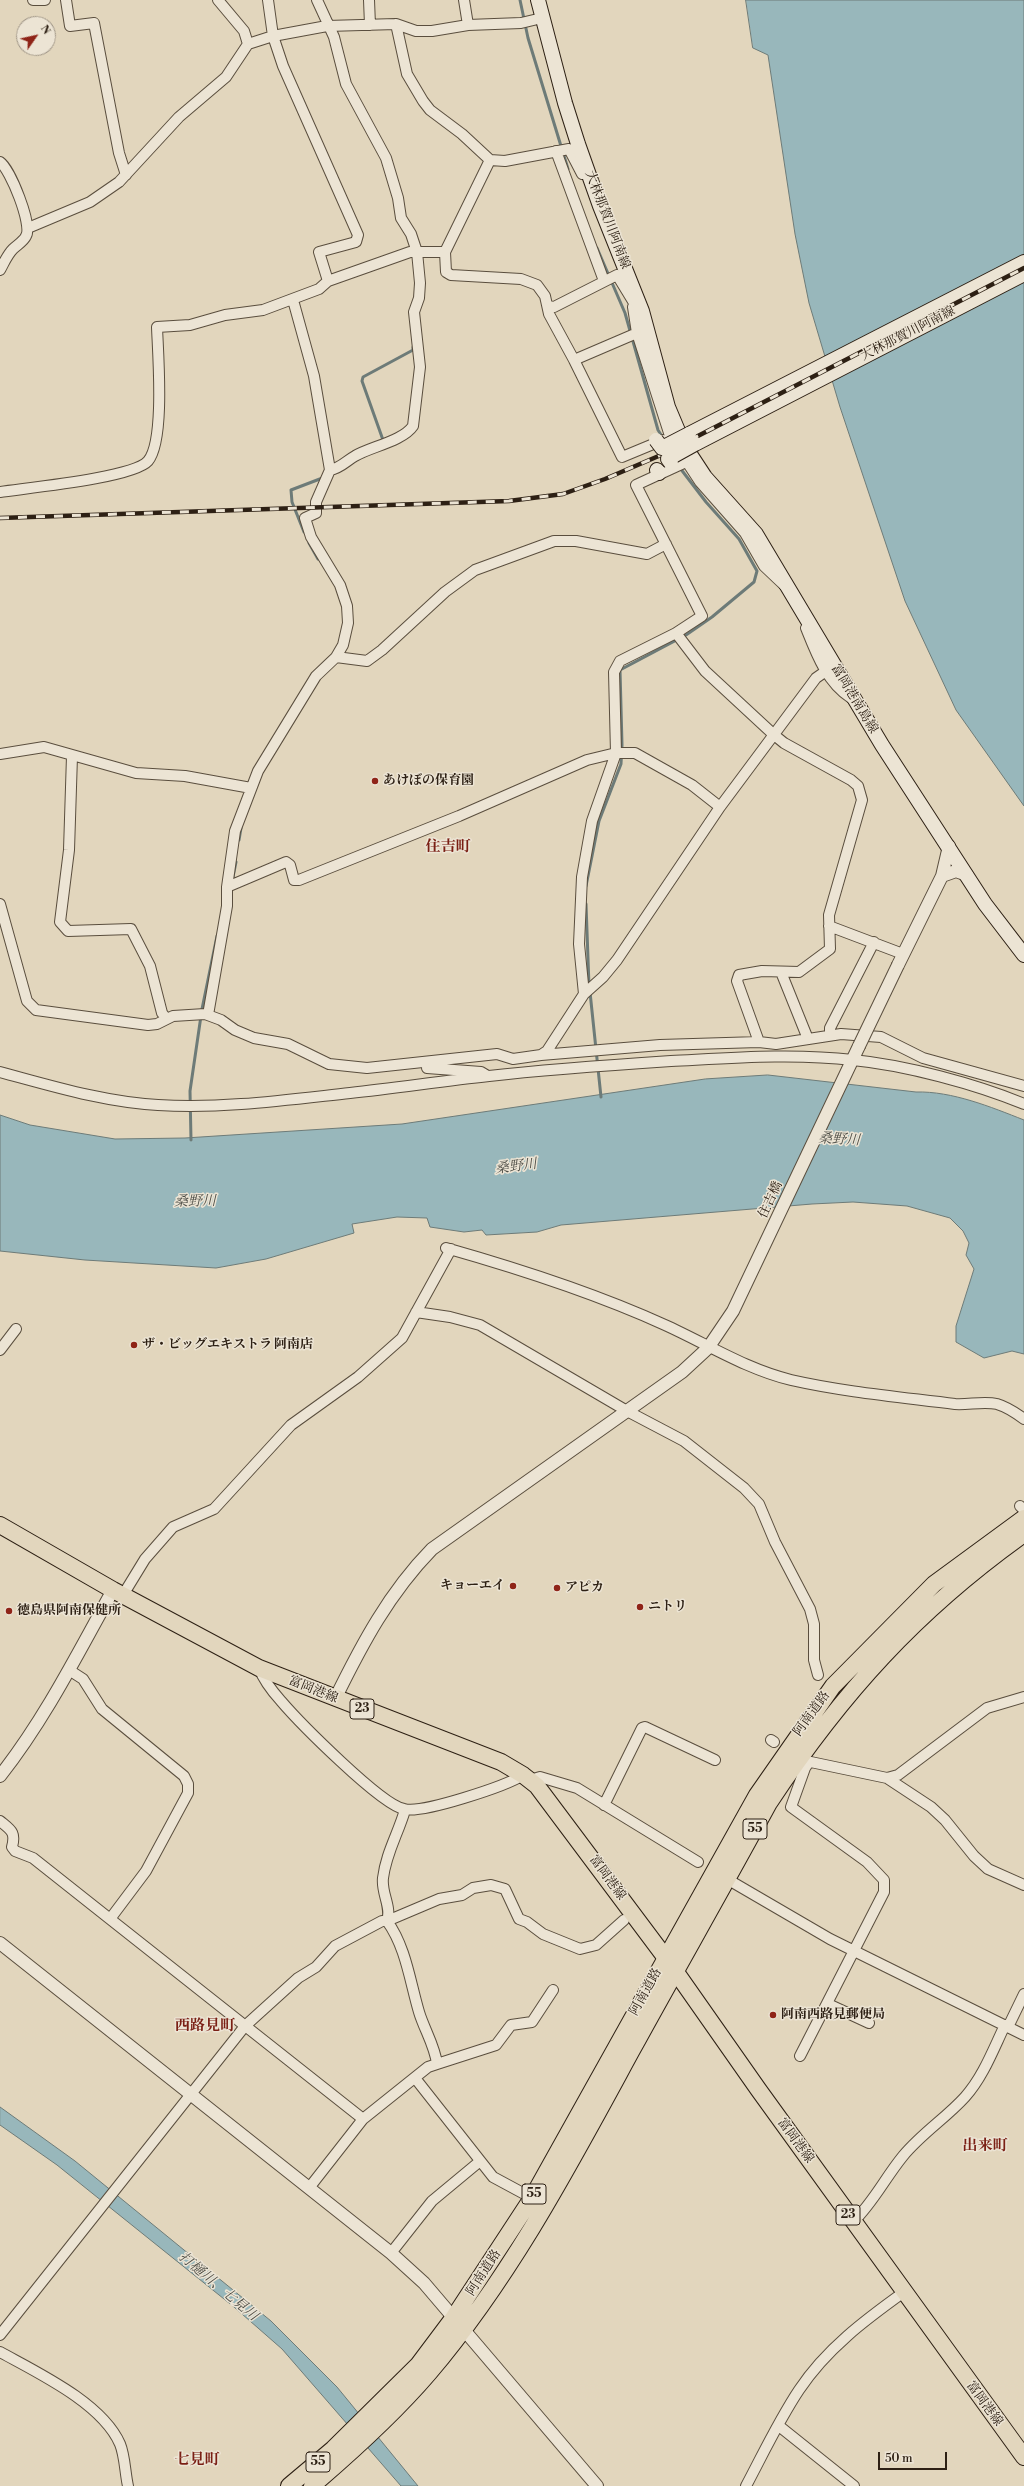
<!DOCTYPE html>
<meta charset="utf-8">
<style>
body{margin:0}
#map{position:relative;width:1024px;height:2486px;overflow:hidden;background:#e2d6bd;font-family:"Libre Bodoni",serif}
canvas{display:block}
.north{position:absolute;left:16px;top:16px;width:40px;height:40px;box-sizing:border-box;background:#ece4d4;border:1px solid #a09687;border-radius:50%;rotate:56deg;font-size:11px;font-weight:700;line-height:16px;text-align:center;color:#2d2014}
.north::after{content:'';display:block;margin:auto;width:14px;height:18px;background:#8f2418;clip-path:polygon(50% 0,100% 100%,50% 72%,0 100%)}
.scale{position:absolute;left:878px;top:2452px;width:69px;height:18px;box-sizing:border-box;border:2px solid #2d2014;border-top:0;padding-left:5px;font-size:12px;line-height:14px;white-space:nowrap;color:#2d2014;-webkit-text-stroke:3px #ece4d4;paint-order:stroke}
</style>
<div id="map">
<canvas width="1024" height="2486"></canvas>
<div class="north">N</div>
<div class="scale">50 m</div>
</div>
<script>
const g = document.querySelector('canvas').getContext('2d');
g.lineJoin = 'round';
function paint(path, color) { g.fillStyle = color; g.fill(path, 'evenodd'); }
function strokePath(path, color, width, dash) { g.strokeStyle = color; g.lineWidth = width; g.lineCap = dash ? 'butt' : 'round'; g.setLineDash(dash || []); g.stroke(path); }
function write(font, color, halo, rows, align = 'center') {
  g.font = font + ' "Libre Bodoni","Noto Serif JP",serif'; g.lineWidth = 3; g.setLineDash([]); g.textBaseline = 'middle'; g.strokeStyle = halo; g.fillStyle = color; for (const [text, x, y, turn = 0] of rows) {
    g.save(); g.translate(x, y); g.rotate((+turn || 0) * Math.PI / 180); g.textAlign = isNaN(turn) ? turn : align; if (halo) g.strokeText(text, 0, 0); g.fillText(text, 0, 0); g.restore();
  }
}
const water = new Path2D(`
 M746 0H1024V806L956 710 905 601 840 407 809 303 795 234 768 55 753 48Z
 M768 1075 916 1092C952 1091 991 1107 1024 1120V1354L1012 1351 984 1358 956 1342V1326L974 1269 966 1255 969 1243 963 1231 950 1218 907 1206 853 1202 812 1204 561 1225 537 1232 486 1235 482 1230 464 1232 430 1227 427 1218 397 1217 352 1224 354 1233 266 1259 216 1268 85 1260 0 1251V1115L30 1125 115 1139 185 1138 402 1124 705 1079Z
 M0 2107 75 2161 271 2321 337 2387 418 2486H401L282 2349 234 2307 57 2165 0 2125Z`);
paint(water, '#98b7bb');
strokePath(water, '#6d7b78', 1);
strokePath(new Path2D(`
 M520 0 528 38 568 169
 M597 248 625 313 658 430 663 438
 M383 440 362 381 363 377 413 350V347
 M304 532 292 502 291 490 325 477
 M309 543 318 559
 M239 840 241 828
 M232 882 236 862
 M586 886 599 821 621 764 622 745 620 670 686 635 712 617 754 582 757 571 739 539 706 502 680 468
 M586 904 589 986
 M590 992 601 1097
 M191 1140 190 1091 202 1009 217 936`), '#6d7b78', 3);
const minor = new Path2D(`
 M33 0H45
 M66 0 70 26 94 23 119 153 126 175
 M218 0 244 31 248 44
 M268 0 273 36 283 66 358 235 356 242 319 252 328 281
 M317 0 334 37 346 84 386 158 398 198 401 218 411 234 417 252 420 283 419 298 414 312 420 367 413 426C403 441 370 447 355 456 346 461 341 468 330 470
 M369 0 370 25
 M464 0 468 25
 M396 24 407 74 423 101 430 110 462 134 490 160 505 161 569 149 582 174
 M556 151 604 281
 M490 160 445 252 446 272 451 275 521 279 537 285 545 296 549 314 574 360 622 457 663 440
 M0 162C10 169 33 225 26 236 24 241 17 245 13 249 7 255 4 263 0 270
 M28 228 90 202 119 182 179 117 226 77 248 44 273 36 327 26 396 24 416 31H432L468 25 521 23 542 18
 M638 299 633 307 637 333 670 436 700 482 745 533 764 566 784 585
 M548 306 554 307 617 275 634 303
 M574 360 637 333
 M0 492C26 488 133 478 148 461 165 441 158 355 157 327L190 325 225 315 263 310 319 289 328 281 410 252H445
 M806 628C816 653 827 683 851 698
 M676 633 702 616 636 485 686 462
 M336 657 367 661 382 650 445 592 475 570 554 541H576L647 554 666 544
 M0 754 44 747 136 773 185 776 251 788
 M72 756 69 850 60 922 68 931 131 929 150 966 162 1013 166 1018
 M227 887 286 862 290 865 294 880H299L459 816 587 760 616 753H635L692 785 720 807
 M0 904 27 1001 36 1010 148 1025 157 1024 173 1016 205 1014 221 1020 235 1030 254 1038 288 1044 329 1064 367 1068 497 1054 513 1059 541 1055 547 1051 584 994 603 977 617 960 720 807 816 678 826 671
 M829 926 903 954
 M781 972 808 1039
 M584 994 579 944 582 877 592 821 616 753 614 672 620 661 676 633 705 671 773 734 784 743 851 780 858 786 862 800 829 915 830 949 799 972 762 971 739 975 737 981 759 1042
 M208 1015 227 906V887L235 831 258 771 316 676 336 657 343 645 348 623 347 606 340 585 311 537 305 518 316 513V502L330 470 314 376 293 300
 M830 1035V1028L874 942
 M541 1055 660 1045 759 1042 776 1044 841 1034 881 1037 923 1058 1024 1086
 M427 1068 481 1072 486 1075
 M0 1072C52 1086 104 1102 158 1105 222 1109 286 1100 350 1093 396 1088 443 1081 489 1076 550 1069 610 1065 671 1061 731 1058 793 1053 853 1060 905 1065 976 1084 1024 1104
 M446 1248C520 1269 595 1293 665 1325 707 1344 746 1369 791 1380 844 1392 900 1397 955 1404 968 1405 984 1401 997 1404 1007 1407 1016 1413 1024 1419
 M416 1312 450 1317 480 1325 627 1411 684 1441 744 1488 759 1504 775 1542 810 1609 814 1624V1660L818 1675
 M0 1350 16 1329
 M1020 1506 1024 1510
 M123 1595 145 1559 173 1527 214 1509 291 1425 358 1377 402 1338 451 1249
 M259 1668C264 1681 272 1691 281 1701 299 1722 381 1805 404 1809 422 1814 506 1786 523 1775
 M771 1740 774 1742
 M806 1761 887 1778 898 1775 987 1708 1024 1697
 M887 1778 931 1807 945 1820 974 1856 988 1869 1024 1885
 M530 1780 540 1777 577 1788 698 1862
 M604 1805 642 1728 645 1727 715 1760
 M0 1821C11 1830 16 1832 12 1847L15 1851 33 1858 110 1919 146 1871 188 1793V1784L184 1776 102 1709 83 1679 69 1670
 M727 1879 830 1939 1024 2035
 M110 1919 363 2119
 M387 1921C392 1907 381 1893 383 1878 386 1853 398 1834 405 1810
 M828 2004 869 2023
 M1008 2027 1024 1994
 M800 2056 884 1892V1880L867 1862 791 1807 805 1768 809 1762
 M437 2064 496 2045 511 2025 532 2022 553 1990
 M415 2078 493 2177 532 2198
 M309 2188 363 2119 428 2067 437 2064C435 2046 424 2029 419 2012 410 1982 406 1947 387 1921
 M853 2222C873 2203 885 2178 903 2156 922 2133 946 2118 965 2097 983 2077 993 2050 1005 2025
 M391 2253 432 2201 479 2162
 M0 2335 245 2026 298 1978 316 1967 335 1946 382 1921H387L439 1899 462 1895 473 1888 491 1885 505 1889 519 1919 527 1922 543 1934 580 1949 596 1945 624 1920
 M0 2352C38 2373 102 2403 120 2444 125 2456 125 2473 128 2486
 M779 2426 854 2486
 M746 2486C763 2454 779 2420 799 2390 826 2349 865 2320 904 2292`);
const tertiary = new Path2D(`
 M949 846 942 876 956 871 967 875
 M898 965 942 876
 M335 1699C362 1644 389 1593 432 1549L682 1372 708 1348 733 1311 859 1046
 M0 1776C45 1719 78 1653 113 1590
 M0 1943 391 2253 424 2283 597 2486`);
const secondary = new Path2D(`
 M538 0 565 103 578 144 600 206 642 311 668 407 684 445 705 477 756 534 882 745 985 904 1024 955
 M689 434 1024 262
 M695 444 1024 274
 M657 470 659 473`);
const primary = new Path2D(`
 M0 1525 113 1590 259 1668 501 1762 523 1775 537 1786 671 1965 758 2089 1024 2457`);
const trunk = new Path2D(`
 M289 2486 333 2449 418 2365 454 2317 532 2198 757 1795 833 1686 934 1584 1024 1518
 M312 2486C353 2451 394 2414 429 2373 512 2275 571 2162 632 2050 677 1968 724 1886 769 1803 842 1693 916 1611 1024 1534`);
strokePath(minor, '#5a4e3e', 12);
strokePath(tertiary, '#5a4e3e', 14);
strokePath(secondary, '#2d2014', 16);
strokePath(primary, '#2d2014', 18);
strokePath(trunk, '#2d2014', 18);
strokePath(minor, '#ece4d4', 10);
strokePath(tertiary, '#ece4d4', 12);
strokePath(secondary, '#ece4d4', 14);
strokePath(primary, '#e2d6bd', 16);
strokePath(trunk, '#e2d6bd', 16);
const rail = new Path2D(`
 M0 518 509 501 563 494 605 479 661 455 1024 268`);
strokePath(rail, '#2d2014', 4.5);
strokePath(rail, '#ece4d4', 3, [9]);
const tertiaryBridge = new Path2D(`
 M859 1046 898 965`);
const secondaryBridge = new Path2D(`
 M656 440 662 448 689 434
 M671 463 668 459 695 444`);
strokePath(tertiaryBridge, '#5a4e3e', 14, []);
strokePath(secondaryBridge, '#2d2014', 16, []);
strokePath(tertiaryBridge, '#ece4d4', 12);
strokePath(secondaryBridge, '#ece4d4', 14);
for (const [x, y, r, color] of [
 [375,781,4,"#8f2418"],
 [134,1345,4,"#8f2418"],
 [513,1586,4,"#8f2418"],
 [557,1588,4,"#8f2418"],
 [640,1607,4,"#8f2418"],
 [9,1611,4,"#8f2418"],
 [773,2015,4,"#8f2418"]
]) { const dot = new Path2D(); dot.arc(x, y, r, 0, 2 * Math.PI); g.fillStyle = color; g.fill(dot); strokePath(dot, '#ece4d4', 1.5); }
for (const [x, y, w] of [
 [362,1709,24],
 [755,1829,24],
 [534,2194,24],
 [848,2215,24],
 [318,2462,24]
]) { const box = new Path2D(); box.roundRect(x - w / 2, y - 10, w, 20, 3); g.fillStyle = '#ece4d4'; g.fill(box); strokePath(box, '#2d2014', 1); }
write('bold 12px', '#2d2014', null, [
 ["23",362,1709],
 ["55",755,1829],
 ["55",534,2194],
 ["23",848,2215],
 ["55",318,2462]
]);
write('13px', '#2d2014', '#ece4d4', [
 ["大林那賀川阿南線",607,220,69],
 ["大林那賀川阿南線",908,334,-27],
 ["富岡港南島線",854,699,59],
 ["住吉橋",771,1200,-65],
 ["富岡港線",313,1690,22],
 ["阿南道路",812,1714,-54],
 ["富岡港線",607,1878,54],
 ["阿南道路",646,1992,-61],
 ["富岡港線",795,2141,54],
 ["阿南道路",484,2273,-57],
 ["富岡港線",984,2404,54]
]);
write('bold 13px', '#2d2014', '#ece4d4', [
 ["あけぼの保育園",383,781],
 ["ザ・ビッグエキストラ 阿南店",142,1345],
 ["キョーエイ",505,1586,"right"],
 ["アピカ",565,1588],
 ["ニトリ",648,1607],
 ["徳島県阿南保健所",17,1611],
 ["阿南西路見郵便局",781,2015]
], 'left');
write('italic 14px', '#4d4d46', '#ece4d4', [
 ["桑野川",839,1140,3],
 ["桑野川",516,1167,-7],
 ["桑野川",195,1202,-1],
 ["打樋川、七見川",218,2287,40]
]);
write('bold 15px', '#7a1f14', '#ece4d4', [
 ["住吉町",448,847],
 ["西路見町",205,2026],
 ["出来町",985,2146],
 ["七見町",197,2460]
]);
</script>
